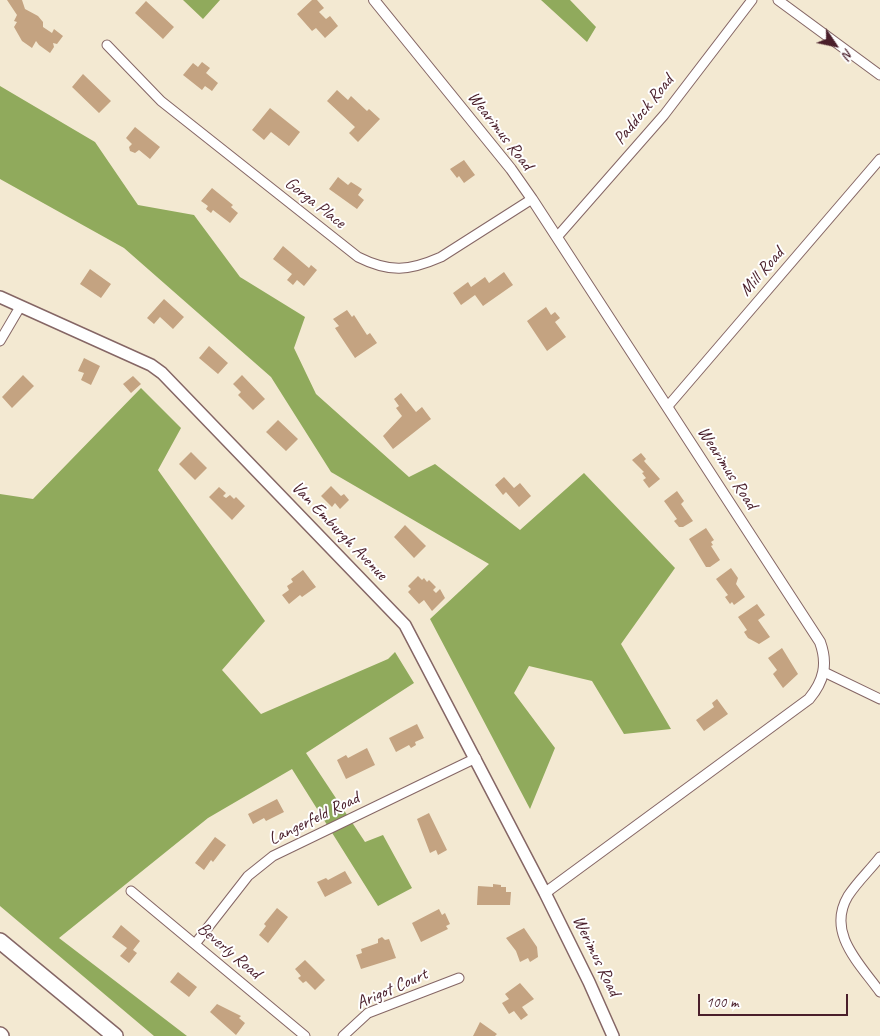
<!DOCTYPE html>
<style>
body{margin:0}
#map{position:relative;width:880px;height:1036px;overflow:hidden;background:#f3e9d2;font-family:Caveat,sans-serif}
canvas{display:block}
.north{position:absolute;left:810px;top:20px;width:50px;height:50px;-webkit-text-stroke:4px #fff;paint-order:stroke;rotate:124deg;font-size:14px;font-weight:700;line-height:20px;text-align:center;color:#4a1f2b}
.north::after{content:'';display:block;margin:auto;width:18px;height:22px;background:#4a1f2b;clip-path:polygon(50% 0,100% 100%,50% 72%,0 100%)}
.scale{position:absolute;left:698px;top:994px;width:150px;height:22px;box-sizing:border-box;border:2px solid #4a1f2b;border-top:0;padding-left:6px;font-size:15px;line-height:18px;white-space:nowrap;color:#4a1f2b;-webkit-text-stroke:4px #fff;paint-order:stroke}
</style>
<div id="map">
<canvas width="880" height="1036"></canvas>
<div class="north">N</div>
<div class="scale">100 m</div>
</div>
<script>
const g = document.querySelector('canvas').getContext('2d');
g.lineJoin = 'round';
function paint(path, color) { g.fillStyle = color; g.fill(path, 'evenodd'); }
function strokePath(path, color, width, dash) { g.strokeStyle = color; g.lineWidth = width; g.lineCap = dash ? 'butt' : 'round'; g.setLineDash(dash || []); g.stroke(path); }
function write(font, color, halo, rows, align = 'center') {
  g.font = font + ' Caveat,sans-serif'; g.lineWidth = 4; g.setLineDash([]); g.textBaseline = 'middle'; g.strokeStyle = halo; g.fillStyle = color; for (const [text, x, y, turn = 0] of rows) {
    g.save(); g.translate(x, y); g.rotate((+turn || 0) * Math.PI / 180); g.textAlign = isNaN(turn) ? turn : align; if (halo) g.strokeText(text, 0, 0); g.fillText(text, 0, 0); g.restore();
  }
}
paint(new Path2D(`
 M183 0H220L203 19Z
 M541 0H570L596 27 587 42Z
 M0 86 95 142 138 205 194 215 240 277 305 317 294 348 316 394 409 477 435 464 520 530 584 473 675 568 621 644 671 729 624 734 592 681 529 666 514 693 555 748 530 809 430 619 489 564 331 472 271 377 124 248 0 179Z
 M141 388 181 428 158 470 265 621 222 670 261 714 388 659 395 652 414 683 306 753 365 842 383 835 412 888 378 906 292 769 208 818 59 938 187 1036H154L0 906V494L33 499Z`), '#90aa5c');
paint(new Path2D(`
 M7 0H22L25 9 38 16 43 22V27L52 33 54 29 63 36 57 44 53 43 54 47 50 53 39 45 36 41 32 48 22 41 14 27 17 22 14 21 17 15Z
 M312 0H317L324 8 319 12 326 19 330 16 338 26 325 38 316 28 312 31 297 14Z
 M146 1 174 27 163 39 135 13Z
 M202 62 210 68 206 73 218 83 212 91 205 86 202 90 183 75 193 63 198 67Z
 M83 74 111 101 99 113 72 87Z
 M337 90 348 100 351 96 367 111 369 109 380 119 358 142 349 133 355 127 327 101Z
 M270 108 300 132 289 146 271 132 264 140 252 130Z
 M135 127 160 147 150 159 139 150 135 153 130 151 129 147 132 144 126 138Z
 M464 160 475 175 464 183 459 176 457 178 450 169Z
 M338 177 348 185 351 182 362 189 358 195 364 200 357 209 329 189Z
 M212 188 233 205 231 207 238 213 230 223 213 210 211 213 206 209 208 206 201 201Z
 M283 246 309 268 311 265 317 270 304 286 297 280 293 285 287 280 292 274 273 259Z
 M90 269 111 284 101 298 80 284Z
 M504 272 513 285 483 306 475 295 461 305 453 293 468 282 471 287 485 277 489 283Z
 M164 299 184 317 173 329 160 317 154 324 147 318Z
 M546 307 551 315 555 312 560 318 555 322 566 337 547 351 527 321Z
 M347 310 352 317 354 315 367 335 370 333 377 343 355 358 335 328 339 326 333 319Z
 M209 346 228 363 218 374 199 358Z
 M84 358 100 366 91 385 81 380 84 373 78 371Z
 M23 375 34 386 12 408 2 397Z
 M242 375 265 399 253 410 238 395 241 392 233 384Z
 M133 376 141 384 131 393 123 384Z
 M401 393 416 412 422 407 431 419 393 449 383 436 402 416 396 408 399 406 394 399Z
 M278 420 298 439 286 451 266 432Z
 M191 452 207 468 195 480 179 464Z
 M641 453 646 459 644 461 660 479 649 488 643 480 646 478 642 473 644 472 632 460Z
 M504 477 514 488 520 483 531 496 519 507 506 492 503 495 495 485Z
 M331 486 341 496 344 494 349 500 340 509 335 503 332 507 321 496Z
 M219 487 226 493 223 496 226 498 230 495 234 499 236 497 245 506 232 520 209 497Z
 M677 491 684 501 681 504 693 521 683 527H679L674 521 677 519 664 501Z
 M405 525 426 546 414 558 394 537Z
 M706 528 714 540 711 542 713 545 711 546 720 560 710 567H706L689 539Z
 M731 568 738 578 736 584 745 597 734 605 732 602 730 604 725 597 728 595 716 579Z
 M303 570 316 587 302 597 300 595 289 604 282 595 289 590 287 586 293 582 291 579Z
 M418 576 422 580 424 578 427 582 429 580 436 587 433 590 436 593 440 589 445 598 432 611 424 600 419 604 408 592 411 589 408 586Z
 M757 604 765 615 758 620 770 637 759 644 748 638 744 632 747 630 738 617Z
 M782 648 798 674 783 688 773 674 777 670 768 658Z
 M717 699 728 714 704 731 696 720 714 707 712 703Z
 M417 724 424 738 415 742 416 745 411 748 409 745 396 752 389 738Z
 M367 748 375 765 346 779 337 760 346 755 348 758Z
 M277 799 284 812 266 821 264 818 253 824 248 814Z
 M429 813 447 850 438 855 436 850 430 853 417 819Z
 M215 837 226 845 213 862 211 860 204 870 195 863Z
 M345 871 352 883 325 897 317 882 326 878 328 880Z
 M493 884 501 885V887H506V892H511L510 905H477L478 886 493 887Z
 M277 908 288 917 268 943 259 935 266 926 264 924Z
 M439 909 442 915 445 913 450 924 446 926 448 929 421 942 412 923Z
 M121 925 140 941 133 950 137 953 129 963 120 956 127 948 112 937Z
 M524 928 537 947 538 957 530 962 528 958 520 962 516 951 506 938Z
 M382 937 385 940 389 939 396 958 361 969 356 955 362 953 361 949 378 943V939Z
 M305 960 325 980 315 990 306 981 303 983 298 978 301 976 295 969Z
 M178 972 197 987 189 997 170 982Z
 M520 983 534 999 522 1007 528 1015 521 1020 514 1011 509 1014 502 1003 509 999 505 994Z
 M217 1004 241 1016 239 1018 245 1023 236 1035 210 1012Z
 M480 1022 497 1034 495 1036H473Z`), '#c4a381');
const minor = new Path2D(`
 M778 0 880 75
 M107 45 161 101 358 257C390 273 409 271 441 257L532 199
 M557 237 664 115 752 0
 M0 341 20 307
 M668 406 880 159
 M824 672 880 699
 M880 857C870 870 857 882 848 896 826 933 860 964 880 992
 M131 891 305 1036
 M195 944 248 876 273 856 476 758
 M343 1036 368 1013 459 978`);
const tertiary = new Path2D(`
 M374 0 511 169 532 199 820 642C828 664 824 681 809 699L545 893`);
const secondary = new Path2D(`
 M0 297 151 365 162 373 405 625 545 893 589 982 613 1036`);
const motorway = new Path2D(`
 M0 941 115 1036
 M0 1035 1 1036`);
strokePath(minor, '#856665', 11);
strokePath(tertiary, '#856665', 12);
strokePath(secondary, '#856665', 14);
strokePath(motorway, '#856665', 18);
strokePath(minor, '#fff', 9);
strokePath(tertiary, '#fff', 10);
strokePath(secondary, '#fff', 11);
strokePath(motorway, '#fff', 15);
write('18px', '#4a1f2b', '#fff', [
 ["Paddock Road",644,110,-51],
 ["Wearimus Road",500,131,52],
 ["Gorga Place",315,203,38],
 ["Mill Road",762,272,-49],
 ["Wearimus Road",727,468,57],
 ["Van Emburgh Avenue",339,531,46],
 ["Langerfeld Road",314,819,-26],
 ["Beverly Road",229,951,40],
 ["Werimus Road",596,956,64],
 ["Arigot Court",392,989,-24]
]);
</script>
